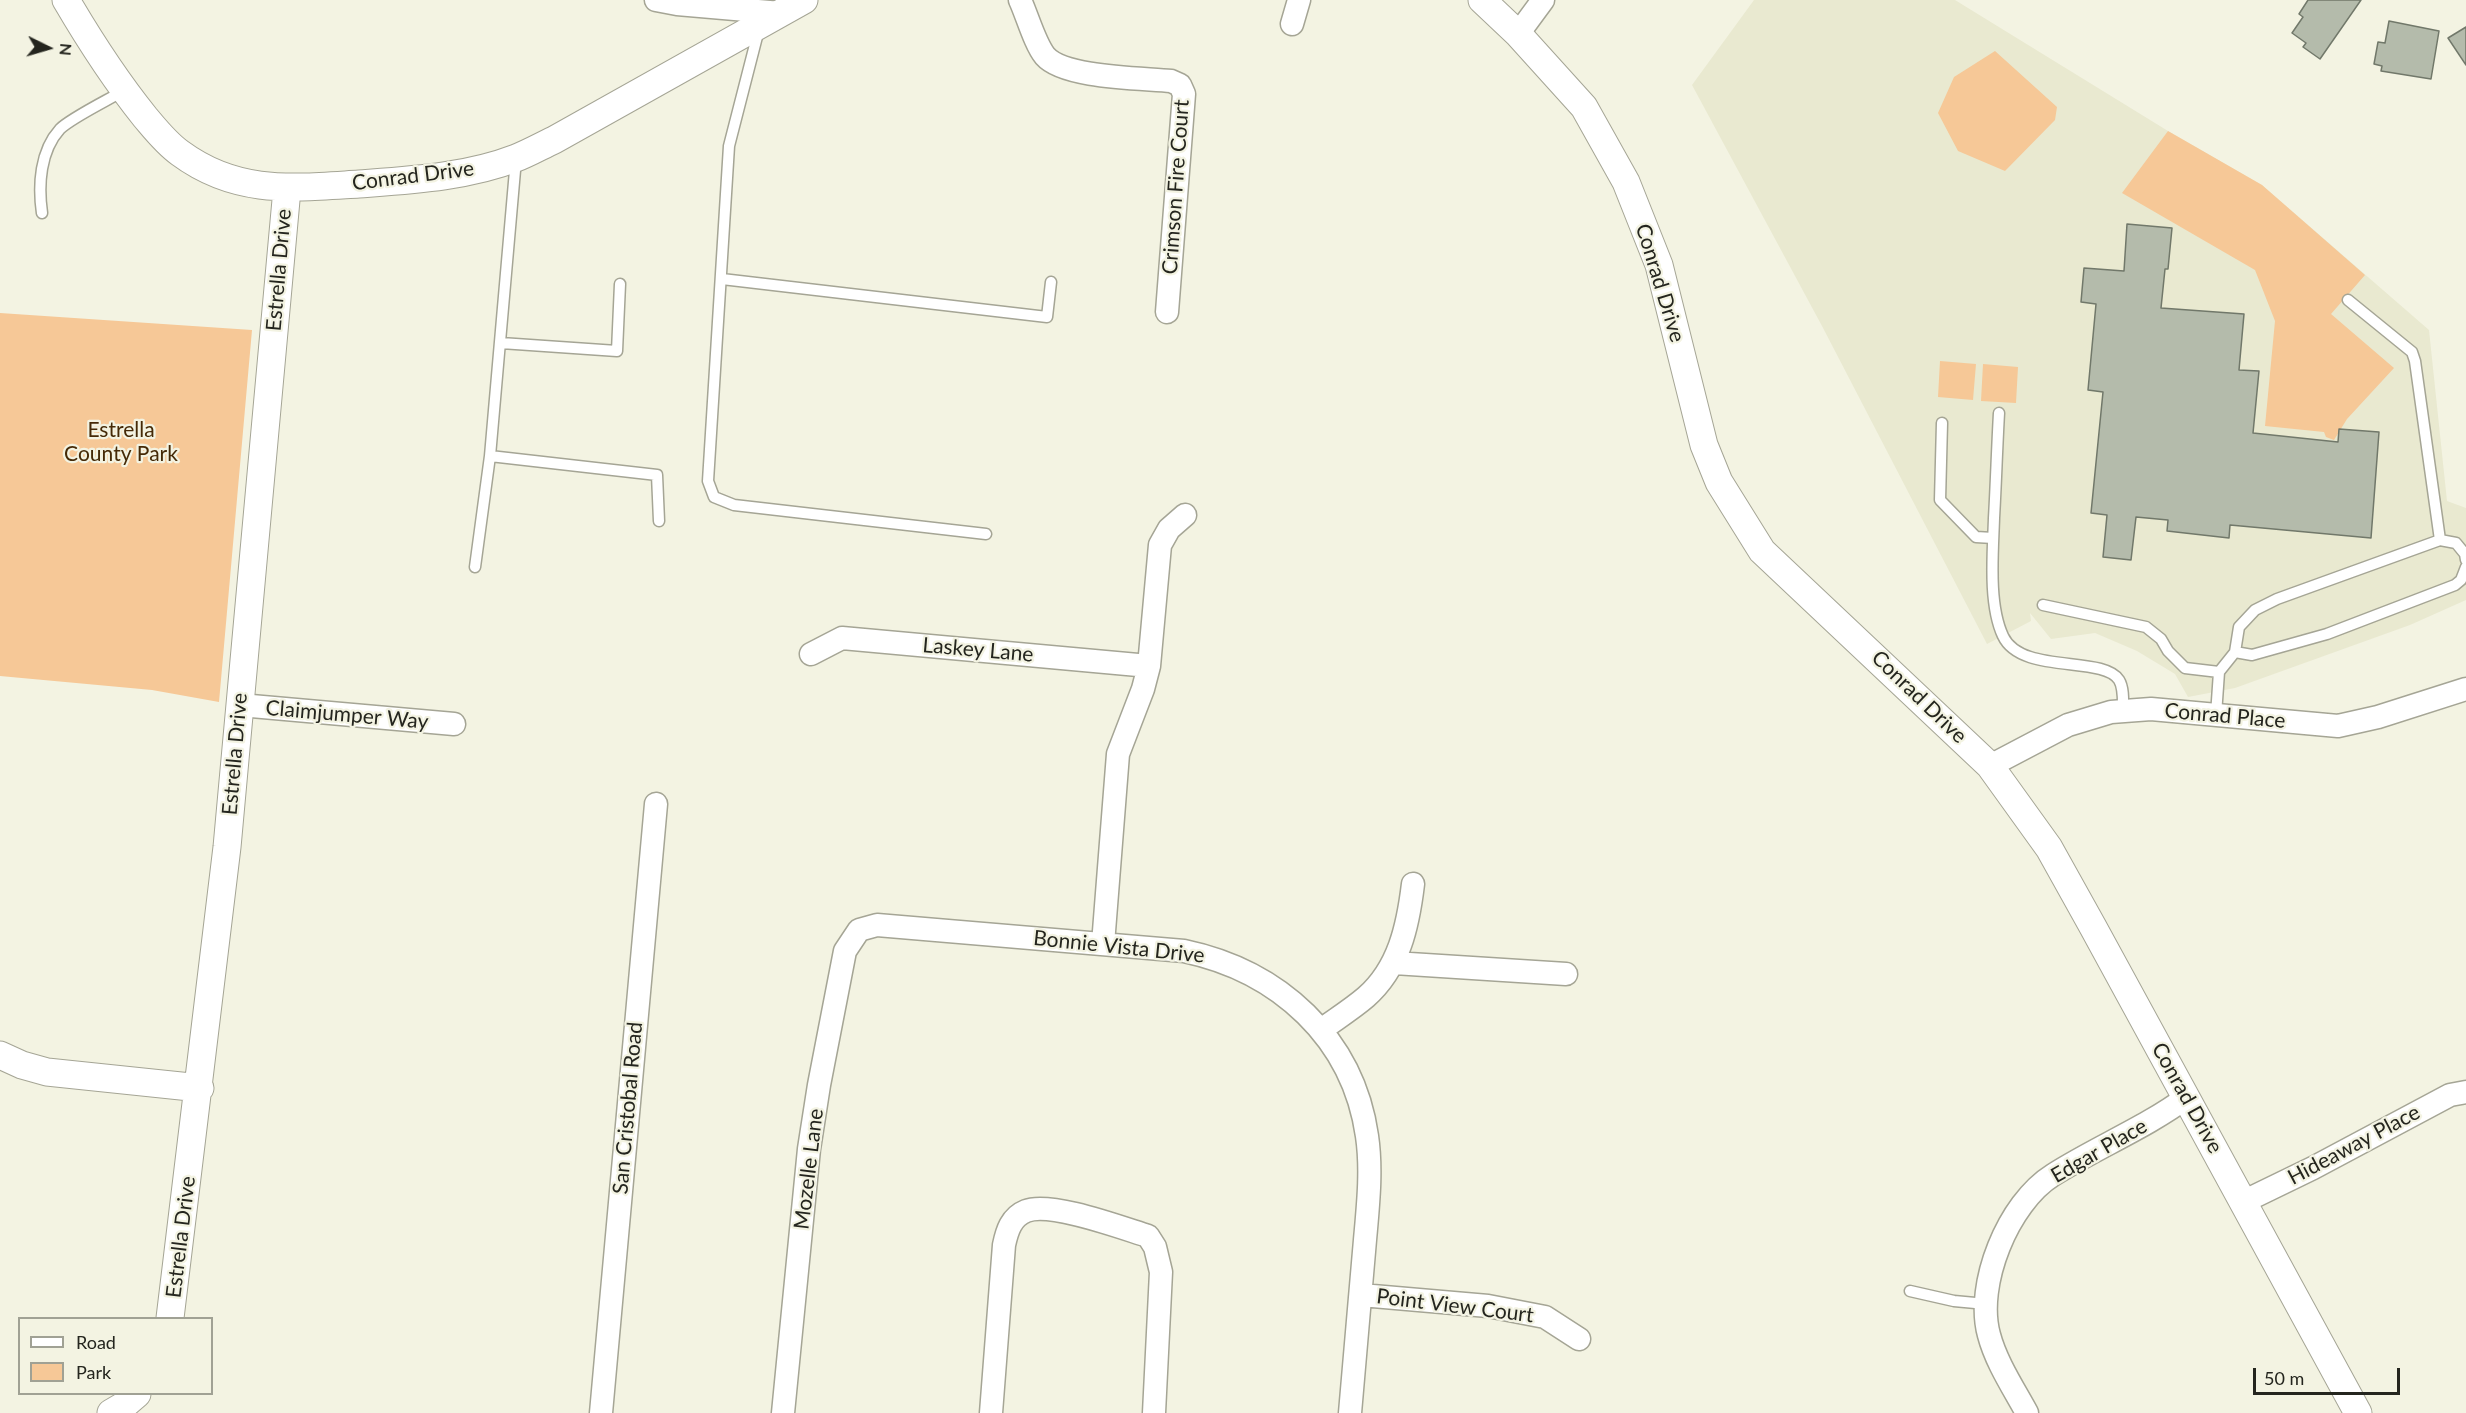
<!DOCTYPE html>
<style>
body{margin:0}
#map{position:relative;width:2466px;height:1413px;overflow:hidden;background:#f3f3e2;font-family:Lato,sans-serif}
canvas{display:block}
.legend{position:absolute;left:18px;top:1317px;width:195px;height:78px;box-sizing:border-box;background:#f3f3e2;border:2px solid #a0a194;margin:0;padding:8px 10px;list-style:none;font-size:18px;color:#24251e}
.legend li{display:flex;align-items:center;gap:12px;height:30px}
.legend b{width:30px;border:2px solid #a0a194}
.north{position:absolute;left:18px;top:18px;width:60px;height:60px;-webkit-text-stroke:4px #f3f3e2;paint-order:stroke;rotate:95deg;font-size:16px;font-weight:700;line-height:24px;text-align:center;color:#24251e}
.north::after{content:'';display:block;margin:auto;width:21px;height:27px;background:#24251e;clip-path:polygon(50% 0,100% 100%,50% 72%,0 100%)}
.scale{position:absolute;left:2253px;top:1368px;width:147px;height:27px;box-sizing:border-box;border:3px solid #24251e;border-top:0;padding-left:8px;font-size:18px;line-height:21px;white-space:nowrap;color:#24251e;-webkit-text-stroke:4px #f3f3e2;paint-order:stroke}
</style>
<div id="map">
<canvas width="2466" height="1413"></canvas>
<ul class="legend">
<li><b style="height:8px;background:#fff"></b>Road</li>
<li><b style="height:16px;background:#f6c897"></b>Park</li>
</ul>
<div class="north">N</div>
<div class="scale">50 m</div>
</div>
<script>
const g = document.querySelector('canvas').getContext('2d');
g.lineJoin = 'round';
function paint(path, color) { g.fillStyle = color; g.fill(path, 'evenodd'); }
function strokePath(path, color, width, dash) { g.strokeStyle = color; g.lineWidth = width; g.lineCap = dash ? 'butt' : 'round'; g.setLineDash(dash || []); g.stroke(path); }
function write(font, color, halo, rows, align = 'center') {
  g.font = font + ' Lato,sans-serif'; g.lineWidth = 4.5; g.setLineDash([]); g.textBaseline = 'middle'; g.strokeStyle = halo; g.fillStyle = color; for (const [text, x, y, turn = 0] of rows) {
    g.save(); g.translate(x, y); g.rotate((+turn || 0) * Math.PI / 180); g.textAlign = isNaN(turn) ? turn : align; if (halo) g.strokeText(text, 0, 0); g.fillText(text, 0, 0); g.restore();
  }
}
paint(new Path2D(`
 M1754 0H1955L2168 131 2262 185 2429 330 2447 501 2466 508V600L2410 625 2235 688 2188 697 2175 674 2137 651 2095 633 2051 639 2030 613 2031 621 1987 644 1822 326 1692 85Z`), '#e9e9d0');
paint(new Path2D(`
 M1995 51 2057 107 2055 120 2005 171 1958 151 1938 113 1954 77Z
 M2168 131 2262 185 2365 275 2331 314 2394 368 2347 419 2334 440 2326 437 2324 432 2265 426 2275 321 2255 270 2122 193Z
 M0 313 252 330 219 702 152 690 0 676Z
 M1940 361 1976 364 1973 400 1938 397Z
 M1983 364 2018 367 2016 403 1981 401Z`), '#f6c897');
const building = new Path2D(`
 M2308 0H2361L2320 59 2303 47 2306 43 2292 33 2303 17 2299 14Z
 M2389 21 2439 31 2431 79 2381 71 2382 66 2374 64 2378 42 2385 43Z
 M2466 27V65L2448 38Z
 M2127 224 2172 228 2168 269H2165L2161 308 2244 314 2239 370 2259 371 2253 433 2338 442 2339 429 2379 432 2371 538 2230 525 2229 538 2167 531 2168 520 2136 517 2131 560 2103 557 2107 515 2091 513 2103 392 2088 390 2096 304 2081 302 2084 268 2124 271Z`);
paint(building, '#b4bbab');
strokePath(building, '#71786a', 1.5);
const service = new Path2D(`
 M759 29 729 146 708 481 714 497 734 505 986 534
 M42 213C38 185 40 151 60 129 71 118 108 100 123 91
 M722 279 1047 317 1051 282
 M2348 300 2412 352 2415 361 2440 540
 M501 343 617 351 620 284
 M1999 413C1997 448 1996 483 1994 518 1993 552 1988 604 2003 636 2021 675 2103 655 2119 680 2124 688 2123 702 2123 711
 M1942 423 1940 500 1976 537 1993 538
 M490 456 657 475 659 521
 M475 567 490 456 516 159
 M2043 605 2146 627 2161 639 2168 651 2185 668 2219 672
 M2235 652 2252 655 2327 634 2455 585 2461 580 2466 567
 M2216 715 2219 672 2235 652 2239 627 2255 610 2277 599 2440 540 2456 543 2465 554 2466 560
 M1910 1291 1954 1301 1986 1304`);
const minor = new Path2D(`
 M656 0 677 4 781 13
 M1020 0C1027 15 1035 44 1045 56 1064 78 1141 78 1171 81L1180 85 1184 94 1167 312
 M1292 24 1299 0
 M1518 34 1543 0
 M811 654 842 638 1149 666
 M240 705 454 724
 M1990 766 2068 725 2111 712 2151 709 2338 726 2378 717 2466 689
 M1103 944 1118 754 1143 689 1149 666 1160 545 1169 529 1185 515
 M1394 963 1566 974
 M1321 1030C1336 1019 1352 1009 1366 997 1399 968 1408 926 1413 884
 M2243 1202 2313 1168 2450 1095 2466 1092
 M1361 1295 1488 1306 1545 1317 1579 1339
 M601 1413 656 804
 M783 1413 809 1149 819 1085 845 951 859 930 877 925 1184 951C1279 971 1353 1038 1367 1136 1372 1170 1368 1206 1365 1240 1360 1298 1355 1355 1350 1413
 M991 1413 1004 1245C1007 1231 1011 1217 1026 1211 1050 1201 1122 1228 1148 1236L1155 1247 1161 1272 1154 1413
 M2027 1413C2014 1389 1996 1362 1989 1335 1975 1285 2008 1203 2053 1175 2097 1147 2145 1128 2187 1097`);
const tertiary = new Path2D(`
 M66 0C90 41 116 81 145 117 156 130 166 143 180 153 237 195 293 188 359 184 412 180 467 177 516 158 529 153 541 146 554 140L804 0
 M1482 0 1518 34 1584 107 1626 182 1659 265 1704 445 1719 482 1762 551 1990 766 2049 848 2093 927 2358 1413
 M0 1055 22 1065 47 1072 200 1088
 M170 1318 227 847 287 189
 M111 1413 123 1406 137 1394`);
strokePath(service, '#a5a595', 13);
strokePath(minor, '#a5a595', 25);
strokePath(tertiary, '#a5a595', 29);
strokePath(service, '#fff', 10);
strokePath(minor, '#fff', 22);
strokePath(tertiary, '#fff', 27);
write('21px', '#24251e', '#f3f3e2', [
 ["Conrad Drive",413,176,-7],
 ["Crimson Fire Court",1176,187,-86],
 ["Estrella Drive",279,270,-85],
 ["Conrad Drive",1660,283,73],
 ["Laskey Lane",978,650,5],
 ["Conrad Drive",1919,697,44],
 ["Claimjumper Way",347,715,5],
 ["Conrad Place",2225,716,5],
 ["Estrella Drive",235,754,-85],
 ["Bonnie Vista Drive",1119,947,6],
 ["Conrad Drive",2187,1098,61],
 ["San Cristobal Road",628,1108,-85],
 ["Hideaway Place",2354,1145,-28],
 ["Edgar Place",2099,1151,-30],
 ["Mozelle Lane",809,1169,-83],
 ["Estrella Drive",181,1237,-83],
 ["Point View Court",1455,1306,7]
]);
write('21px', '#452a07', '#f3f3e2', [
 ["Estrella",121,430],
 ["County Park",121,454]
]);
</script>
